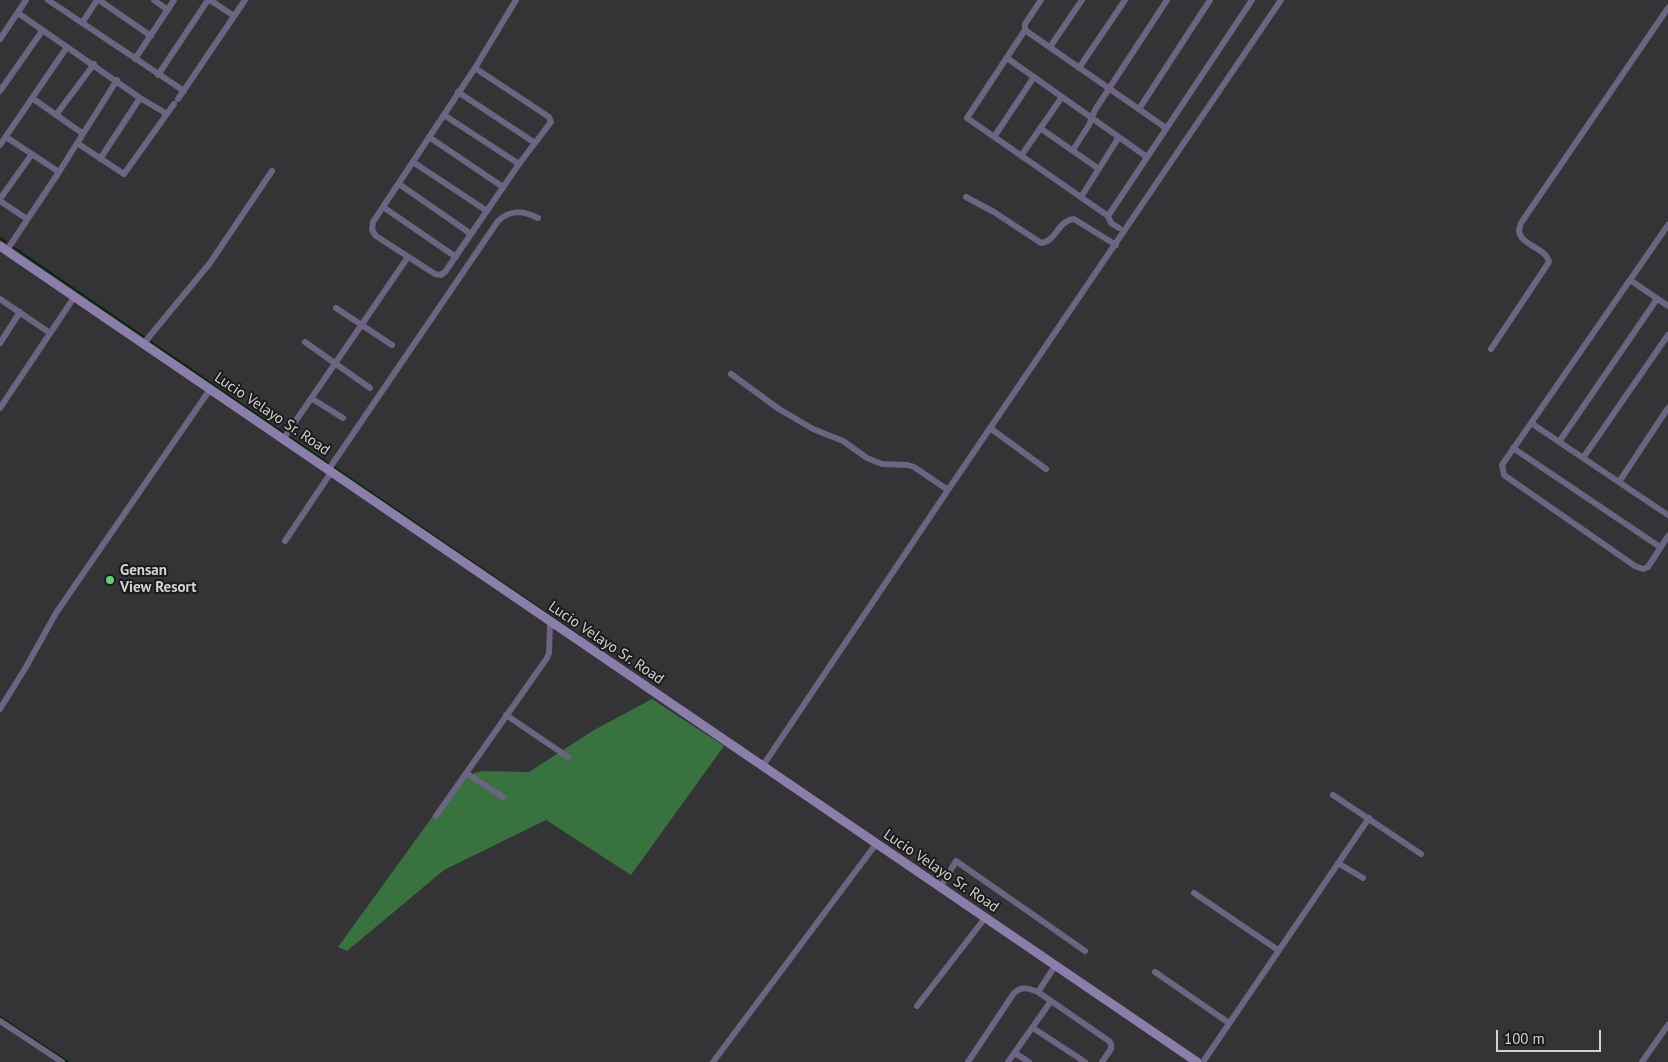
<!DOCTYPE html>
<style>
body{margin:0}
#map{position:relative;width:1668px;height:1062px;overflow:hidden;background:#343336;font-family:"PT Sans",sans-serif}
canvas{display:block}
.scale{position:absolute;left:1496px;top:1030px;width:105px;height:22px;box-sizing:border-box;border:2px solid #d1d1d2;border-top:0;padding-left:6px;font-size:15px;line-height:18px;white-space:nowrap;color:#d1d1d2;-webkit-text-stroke:4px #1b1b1c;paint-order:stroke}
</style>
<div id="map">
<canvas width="1668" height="1062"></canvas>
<div class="scale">100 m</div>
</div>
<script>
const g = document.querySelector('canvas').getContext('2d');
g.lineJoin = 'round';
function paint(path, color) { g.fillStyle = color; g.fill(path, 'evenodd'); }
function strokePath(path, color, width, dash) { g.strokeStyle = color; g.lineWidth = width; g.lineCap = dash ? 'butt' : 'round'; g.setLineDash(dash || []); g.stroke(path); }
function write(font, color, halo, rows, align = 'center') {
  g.font = font + ' "PT Sans",sans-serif'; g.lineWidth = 4; g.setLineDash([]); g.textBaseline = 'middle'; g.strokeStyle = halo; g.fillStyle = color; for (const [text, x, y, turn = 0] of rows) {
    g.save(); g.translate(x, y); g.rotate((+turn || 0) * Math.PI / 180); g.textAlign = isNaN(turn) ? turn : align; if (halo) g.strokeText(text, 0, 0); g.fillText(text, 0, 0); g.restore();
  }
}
paint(new Path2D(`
 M652 699 724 746 631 875 546 820 444 870 347 951 338 947 462 776 483 771 529 772 594 730Z`), '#38723f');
strokePath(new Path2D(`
 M0 238 6 242
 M13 247 144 337
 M151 342 580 636
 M0 1017 68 1062`), '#002b06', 2);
strokePath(new Path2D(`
 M48 0 184 91
 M99 0 151 36
 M154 0 168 10
 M210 0 234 16
 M1041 0 1025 24V30L967 118 1108 216 1111 223 1119 228
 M18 13 140 98 100 159
 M82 23 97 0
 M1025 30 1166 128
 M0 39 26 0
 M1050 47 1082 0
 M1007 58 1147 157
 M135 59 174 0
 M475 68 549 117 551 122 519 164 445 272 441 275 435 274 376 236 372 230 373 222 475 68 516 0
 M1079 68 1125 0
 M158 75 208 0
 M0 91 42 31
 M458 92 535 143
 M32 98 82 133
 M140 98 167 114
 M178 99 245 0
 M1139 109 1210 0
 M56 115 94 64
 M444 115 519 164
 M1040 128 1099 169
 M6 137 59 172
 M429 137 503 187
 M994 137 1034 77
 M77 143 124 174 174 104
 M0 145 67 47
 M1073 150 1089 125 1095 110 1167 0
 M1021 156 1062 97
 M413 162 487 211
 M399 184 471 234
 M966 197 994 212 1041 243C1056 242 1058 220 1074 219L1116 245
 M1081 197 1119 137
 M0 199 32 154
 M0 201 27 219
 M383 207 456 257
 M1108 216 1252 0
 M1668 225 1502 465 1504 475 1635 566 1643 569 1648 567 1668 536
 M7 250 59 172 117 80
 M1630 280 1668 306
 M0 299 50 333
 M336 308 392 345
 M305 342 370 388
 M0 343 20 312
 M144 343 210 263 272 171
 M1491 349 1549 262C1546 247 1520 246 1519 230L1521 223 1668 8
 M731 374 779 409 813 429 843 441 867 458 882 464 908 465 914 467 948 490
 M311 398 343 418
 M0 408 75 296
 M1531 423 1668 515
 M990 428 1046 469
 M284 438 408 257
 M1559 442 1657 299
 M1513 448 1660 547
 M1583 458 1668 335
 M329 469 498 221C511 209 523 211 538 218
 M1619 482 1668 408
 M285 541 332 471
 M0 709 26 667 56 613 211 388
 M506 715 568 757
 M762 767 948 490 1281 0
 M466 773 503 797
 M1333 795 1421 854
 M436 816 547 658 549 653 550 622
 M1338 863 1363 878
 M940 888 956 861 1085 951
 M1194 893 1278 950
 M1155 972 1229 1023
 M1038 992 1109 1041 1111 1044V1049L1102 1062
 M917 1006 985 918
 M0 1021 62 1062
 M1033 1028 1085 1062
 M1015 1053 1029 1062
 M713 1062 876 844
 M968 1062 1014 993C1023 986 1028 988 1038 992L1055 966
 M1008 1062 1051 1001
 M1203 1062 1369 818
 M1642 1062 1668 1025`), '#6c6480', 6);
strokePath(new Path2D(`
 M0 246C400 516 797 791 1197 1062`), '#8c7eaa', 9);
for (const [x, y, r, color] of [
 [110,580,5,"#5bd56e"]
]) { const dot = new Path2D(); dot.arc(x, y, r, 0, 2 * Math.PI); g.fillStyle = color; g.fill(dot); strokePath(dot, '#1b1b1c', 2); }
write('15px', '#d1d1d2', '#1b1b1c', [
 ["Lucio Velayo Sr. Road",272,414,34],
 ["Lucio Velayo Sr. Road",606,643,34],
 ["Lucio Velayo Sr. Road",941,871,34]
]);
write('bold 15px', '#d1d1d2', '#1b1b1c', [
 ["Gensan",120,571],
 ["View Resort",120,588]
], 'left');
</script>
